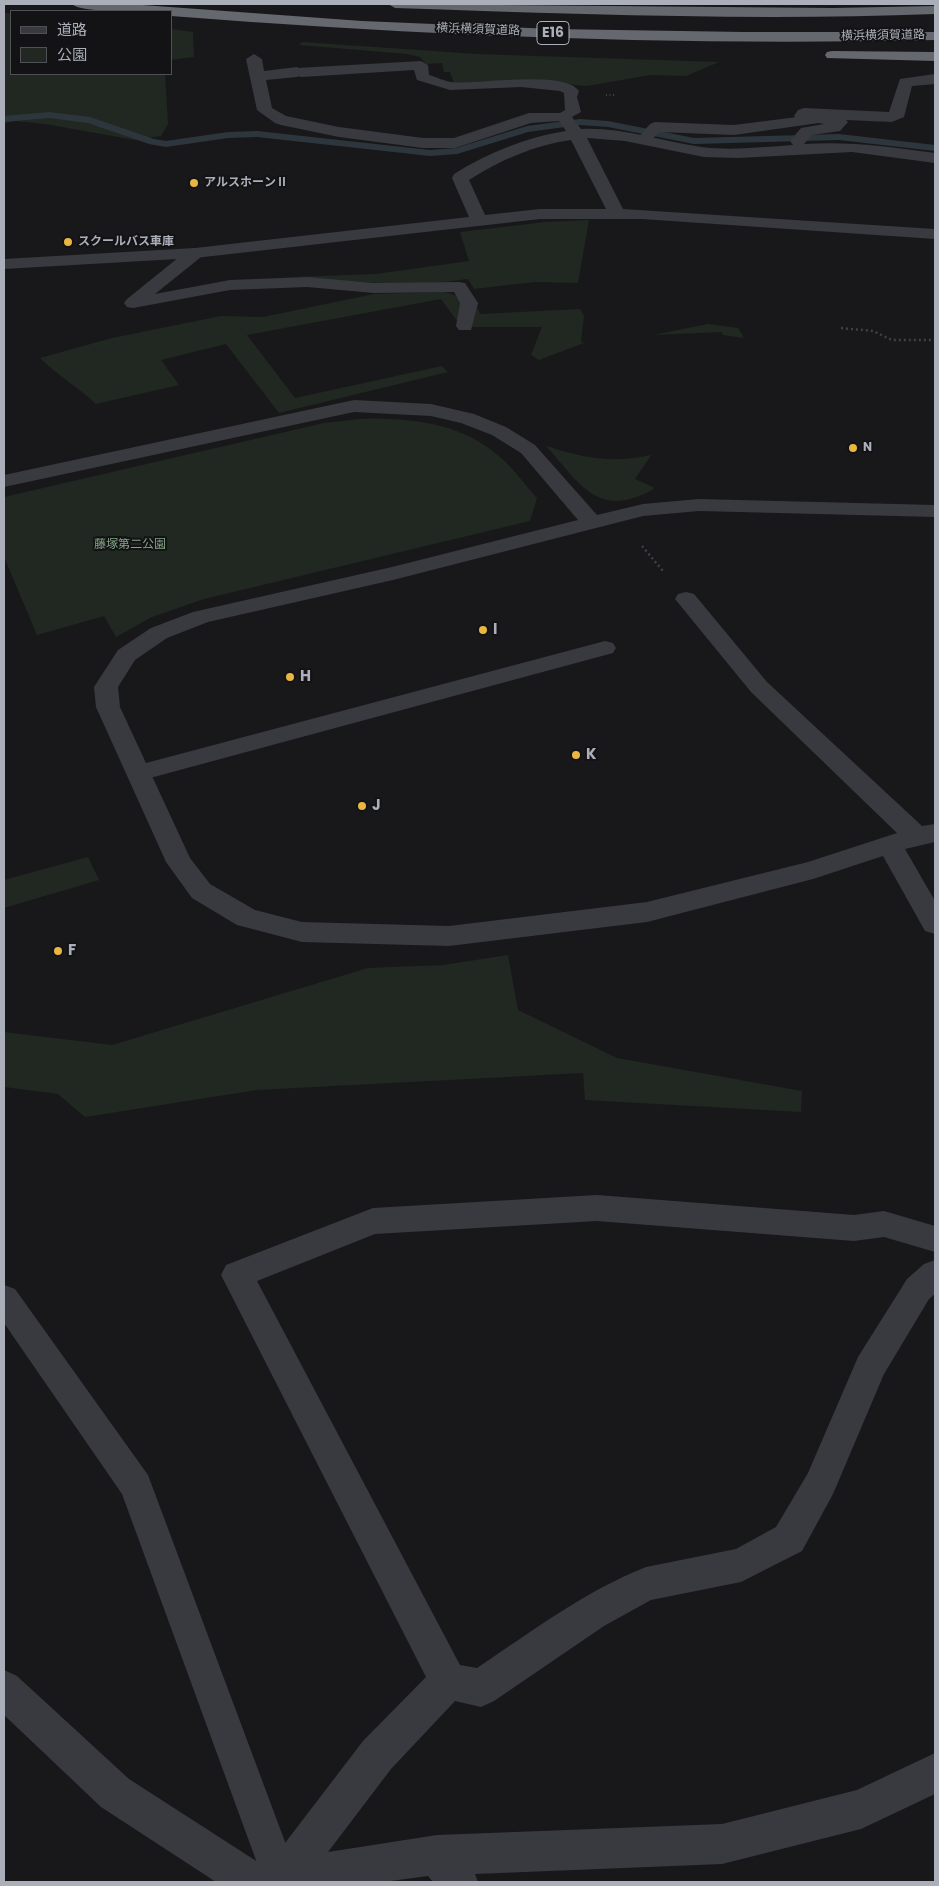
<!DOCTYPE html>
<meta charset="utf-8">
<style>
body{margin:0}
#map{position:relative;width:939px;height:1886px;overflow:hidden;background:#18181a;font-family:Poppins,"Noto Sans JP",sans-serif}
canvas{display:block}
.frame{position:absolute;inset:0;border:5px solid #abafb9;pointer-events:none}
.legend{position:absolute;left:10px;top:10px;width:162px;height:65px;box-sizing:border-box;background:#131315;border:1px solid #505157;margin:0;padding:6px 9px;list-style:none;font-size:15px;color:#abafb9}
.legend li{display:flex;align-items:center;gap:10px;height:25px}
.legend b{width:25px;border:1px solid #505157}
</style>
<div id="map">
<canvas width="939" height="1886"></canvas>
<div class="frame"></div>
<ul class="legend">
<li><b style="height:6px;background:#393a3f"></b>道路</li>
<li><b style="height:14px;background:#202821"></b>公園</li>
</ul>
</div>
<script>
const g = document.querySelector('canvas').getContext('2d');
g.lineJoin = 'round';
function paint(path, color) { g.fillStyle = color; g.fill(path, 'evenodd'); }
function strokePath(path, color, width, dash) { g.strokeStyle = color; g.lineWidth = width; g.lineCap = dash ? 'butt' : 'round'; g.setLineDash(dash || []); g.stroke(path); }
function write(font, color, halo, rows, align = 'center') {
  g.font = font + ' Poppins,"Noto Sans JP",sans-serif'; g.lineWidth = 4; g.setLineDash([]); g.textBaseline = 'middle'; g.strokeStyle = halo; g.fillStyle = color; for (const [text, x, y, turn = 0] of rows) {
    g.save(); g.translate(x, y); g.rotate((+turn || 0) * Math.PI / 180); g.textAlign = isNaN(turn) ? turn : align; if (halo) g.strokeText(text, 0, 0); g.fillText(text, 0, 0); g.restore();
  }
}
paint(new Path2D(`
 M4 13H11V74H165L168 124 161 136 135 140 45 124 16 121 4 123Z
 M171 29 193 32 194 57 171 60Z
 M302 42 477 54 719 62 686 76 650 75 587 86 522 80 454 83 450 72H444L442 63 426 64 420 57 407 54 299 45Z
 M589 220 578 283 535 282 474 289 468 279C410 288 352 281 294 277L376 274 469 261 460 232 545 222Z
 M442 292C466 295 464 305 460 325L441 299 247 335 295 398 442 366 448 372 279 413 226 344 161 360 179 385 96 404C78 387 57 375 40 358L112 338 221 316 263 317 374 294Z
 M476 304 480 314 580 309 584 316 581 341 584 343 539 360 531 355 542 327H468Z
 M708 324 738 328 744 338 723 335 722 332 653 335Z
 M360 419C411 418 461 422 501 458 514 469 525 485 537 498L530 521 204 599 152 617 116 637 104 616 37 635 4 557V497L324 423Z
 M546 446C585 458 611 464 651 455L635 479 653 487 654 489C598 520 581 485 546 446Z
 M88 857 99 880 4 908V880Z
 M508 955 518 1010 617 1058 802 1091 801 1112 585 1100 583 1073 257 1090 85 1117 58 1094 4 1087V1032L112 1045 368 968 443 965Z`), '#202821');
paint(new Path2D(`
 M49 112 90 117 154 139 166 141 228 132 257 131 430 150 456 148 527 126 580 119 608 121 694 138 839 134 935 145V151L839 140 694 144 608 127 580 125 528 132 457 154 430 156 257 137 228 138 166 147 149 144 88 123 49 118 4 122V116Z`), '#2e363d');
strokePath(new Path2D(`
 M606 95H614`), '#3f4146', 2, [1, 2.5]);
strokePath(new Path2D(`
 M841 328 873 331 892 340H935
 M642 546 663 571`), '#3f4146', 2.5, [2, 3]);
paint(new Path2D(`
 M421 61 428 65 429 75C436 77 444 81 451 82 476 85 564 69 579 91L577 97 581 112 568 119H558L555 116 565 110 564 93 560 91 521 87 450 90 417 80 414 70 302 77 292 75 290 72 297 68Z
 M821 114 826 116 829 119 826 122 734 135 659 132 649 143H639L636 140 650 124 655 122 734 125Z
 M195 248 201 249 203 253 201 257 155 294 230 280 307 277 374 283 459 282 465 283 478 303 471 330H459L456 326 460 303 454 292 374 293 307 287 230 290 133 308 127 307 124 303 127 299 189 249Z
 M605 641 613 643 616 648 613 653 139 781 131 779 127 773 131 767Z
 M4 1285 15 1289 148 1475 300 1882H264L122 1494 4 1323Z`), '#393a3f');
paint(new Path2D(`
 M254 54 262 59 264 71 297 67 305 72 297 77 266 80 272 108 286 116 339 127 423 138H454L529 113H569L581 129C622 127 660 141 701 147 731 151 763 147 793 145L790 141 801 128 824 124 796 119 794 116 798 110 804 108 889 112 900 79 935 74V84L912 86 904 117 892 122 846 120 848 122 840 131 812 135 804 144C849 141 891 147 935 153V163L852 152 738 158 704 157 625 141 587 138 623 209 935 229V239L642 219H540L195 258 4 269V259L195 248 469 217 452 178 454 174C488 153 526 137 566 131L559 121 531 123 455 148H423L339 137 281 125 275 123 257 110 246 59ZM571 140 606 209H540L485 215 469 180C500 160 535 145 571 140Z
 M354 400 431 404 474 414 506 427 535 445 597 515 643 504 699 499 935 505V517L699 511 643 516 393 580 208 622 167 638 135 660 118 687 120 707 190 858 210 884 255 910 302 922 449 926 647 902 808 862 897 833 751 692 675 599 678 594 686 592 694 594 767 682 922 826 935 824V842L905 849 935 901V934L925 931 883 856 813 879 647 922 449 946 302 942 237 925 192 898 166 862 96 707 94 687 118 650 151 628 193 612 392 567 578 520 521 453 492 435 461 423 431 416 354 412 4 487V475Z
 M597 1195 854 1215 884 1211 935 1226V1252L884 1237 854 1241 597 1221 375 1234 257 1281 460 1665 477 1668C531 1632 585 1591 646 1567L736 1549 776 1527 808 1473 858 1357 907 1279 924 1264 935 1260V1294L929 1299 884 1374 833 1494 802 1551 741 1582 651 1600 604 1626 494 1701 481 1707 455 1701 391 1769 328 1852 437 1835 722 1824 857 1790 935 1753V1794L861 1829 722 1864 475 1874 478 1882H433L428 1876 383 1882H216L101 1807 4 1715V1670L17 1676 129 1779 264 1866 269 1864 363 1741 426 1677 221 1275 226 1265 373 1208Z`), '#393a3f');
paint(new Path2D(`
 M72 4H129L362 21 553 29 744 32H935V40C681 46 425 36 171 16V11C155 11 80 14 72 4Z
 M388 4 833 8 935 6V14C755 21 575 14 395 8Z
 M832 51 935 52V61L827 58 825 55 827 52Z`), '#65686f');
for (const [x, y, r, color] of [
 [194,183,5,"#e9b641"],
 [68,242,5,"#e9b641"],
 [853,448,5,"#e9b641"],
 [483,630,5,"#e9b641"],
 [290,677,5,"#e9b641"],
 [576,755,5,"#e9b641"],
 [362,806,5,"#e9b641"],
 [58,951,5,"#e9b641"]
]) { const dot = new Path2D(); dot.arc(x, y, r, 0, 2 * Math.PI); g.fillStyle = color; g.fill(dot); strokePath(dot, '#131315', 2); }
write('12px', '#abafb9', '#131315', [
 ["横浜横須賀道路",478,30,2],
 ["横浜横須賀道路",883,36,-1]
]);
write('bold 12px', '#abafb9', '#131315', [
 ["アルスホーンⅡ",204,183],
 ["スクールバス車庫",78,242],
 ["N",863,448]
], 'left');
write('12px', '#83a386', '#131315', [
 ["藤塚第二公園",130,545]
]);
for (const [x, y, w] of [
 [553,33,32]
]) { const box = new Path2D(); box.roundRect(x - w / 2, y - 11.5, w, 23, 4); g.fillStyle = '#131315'; g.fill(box); strokePath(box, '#abafb9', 1); }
write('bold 14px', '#abafb9', null, [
 ["E16",553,33]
]);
write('bold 15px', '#abafb9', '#131315', [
 ["I",493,630],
 ["H",300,677],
 ["K",586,755],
 ["J",372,806],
 ["F",68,951]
], 'left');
</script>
